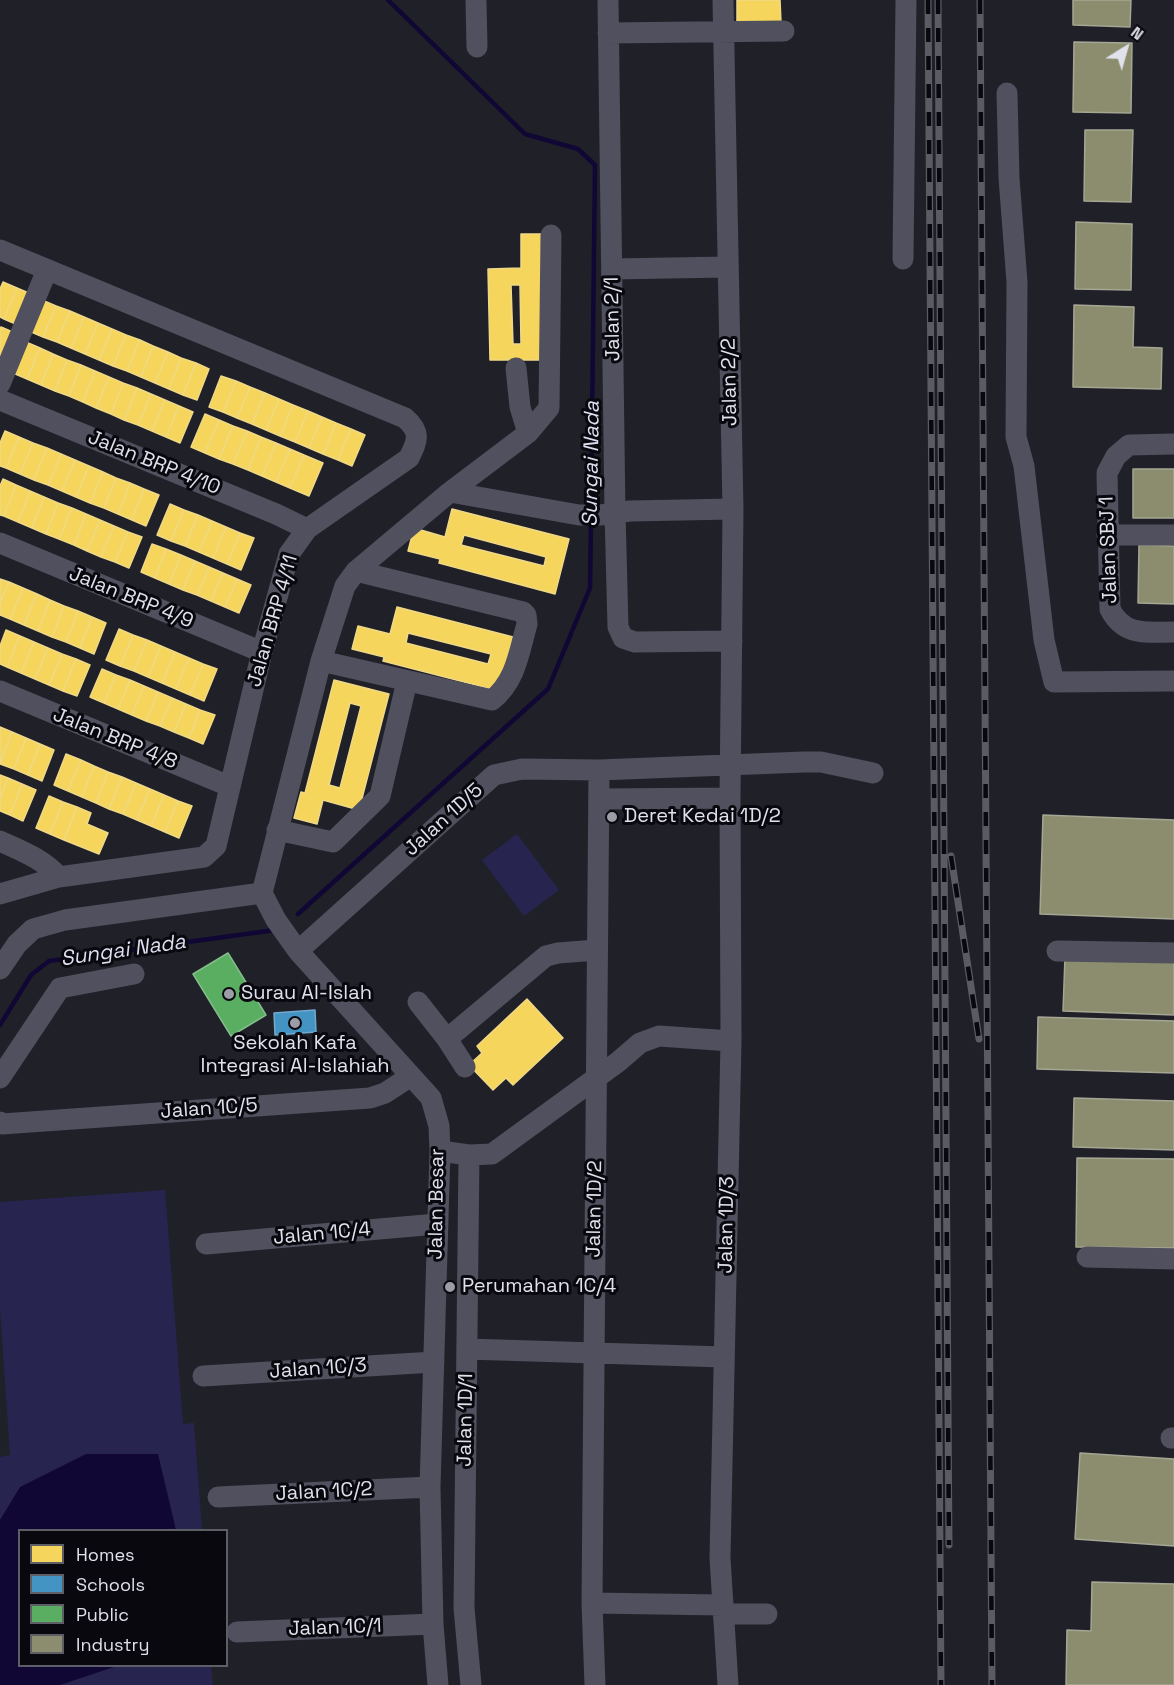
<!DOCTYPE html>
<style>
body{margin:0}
#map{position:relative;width:1174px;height:1685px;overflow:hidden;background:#202028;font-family:"Space Grotesk",sans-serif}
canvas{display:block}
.legend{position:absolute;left:18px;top:1529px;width:210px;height:138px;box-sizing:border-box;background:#08080e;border:2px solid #5e5f66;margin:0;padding:8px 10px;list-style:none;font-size:18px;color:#e0e1eb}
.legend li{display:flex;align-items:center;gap:12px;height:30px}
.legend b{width:30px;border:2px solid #5e5f66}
.north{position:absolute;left:1096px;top:18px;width:60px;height:60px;-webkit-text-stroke:4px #08080e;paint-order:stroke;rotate:37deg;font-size:16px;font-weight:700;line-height:24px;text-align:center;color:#e0e1eb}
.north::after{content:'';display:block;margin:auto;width:21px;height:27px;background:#e0e1eb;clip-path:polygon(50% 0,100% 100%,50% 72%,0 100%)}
</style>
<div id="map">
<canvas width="1174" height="1685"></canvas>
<ul class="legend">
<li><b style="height:16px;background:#f6d55c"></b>Homes</li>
<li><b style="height:16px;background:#4393c3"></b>Schools</li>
<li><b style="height:16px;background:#5aae61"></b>Public</li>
<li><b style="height:16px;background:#8c8c6e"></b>Industry</li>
</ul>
<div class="north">N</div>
</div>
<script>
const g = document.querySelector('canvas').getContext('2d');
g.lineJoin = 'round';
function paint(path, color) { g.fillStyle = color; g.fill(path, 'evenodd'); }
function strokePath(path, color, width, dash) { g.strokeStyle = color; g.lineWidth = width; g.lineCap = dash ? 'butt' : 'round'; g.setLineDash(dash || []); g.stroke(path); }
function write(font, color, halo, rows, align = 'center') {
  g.font = font + ' "Space Grotesk",sans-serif'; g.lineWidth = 6; g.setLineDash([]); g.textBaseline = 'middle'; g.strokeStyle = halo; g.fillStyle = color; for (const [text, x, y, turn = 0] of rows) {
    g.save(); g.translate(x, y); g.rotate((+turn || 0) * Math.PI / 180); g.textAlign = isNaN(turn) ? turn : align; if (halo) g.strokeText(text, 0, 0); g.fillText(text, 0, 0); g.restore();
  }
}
paint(new Path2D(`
 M517 834 559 890 524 916 482 860Z
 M165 1190 183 1424 194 1423 202 1530H20V1666H211L213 1685H0V1457L10 1455 0 1309V1202Z`), '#272550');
paint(new Path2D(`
 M86 1454H158L176 1530H20V1666H117L60 1685H0V1520L20 1487Z`), '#100734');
const homes = new Path2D(`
 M737 0H780L781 23H737Z
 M521 234H541L546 360H490L488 269 521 268ZM511 285H520L521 344H513Z
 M3 282 17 288 4 319 0 317V289Z
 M17 288 31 294 18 325 4 319Z
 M42 300 56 306 43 337 29 331Z
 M56 306 70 311 57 342 43 337Z
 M70 311 84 317 71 348 57 342Z
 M84 317 98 323 85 354 71 348Z
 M98 323 112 329 99 360 85 354Z
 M1 327 15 333 0 363V328Z
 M112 329 126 335 113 366 99 360Z
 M126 335 140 340 127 371 113 366Z
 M140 340 153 346 141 377 127 371Z
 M26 342 40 348 27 379 13 373Z
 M153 346 168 352 155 383 141 377Z
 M40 348 53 354 41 385 27 379Z
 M168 352 181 358 169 389 155 383Z
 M53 354 67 360 55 391 41 385Z
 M181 358 196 363 183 395 169 389Z
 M67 360 81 365 69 396 55 391Z
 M196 363 209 369 197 400 183 395Z
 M81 365 95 371 83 402 69 396Z
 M95 371 109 377 96 408 83 402Z
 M221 376 236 381 223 412 209 407Z
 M109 377 123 383 111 414 96 408Z
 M236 381 250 387 237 418 223 412Z
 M123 383 137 388 124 420 111 414Z
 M250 387 265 393 252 424 237 418Z
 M137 388 151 394 138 425 124 420Z
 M265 393 279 399 266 430 252 424Z
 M151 394 165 400 152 431 138 425Z
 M279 399 293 405 280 436 266 430Z
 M165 400 179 406 166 437 152 431Z
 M293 405 308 411 295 442 280 436Z
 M179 406 193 412 180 443 166 437Z
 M308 411 322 417 309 448 295 442Z
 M205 414 219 420 205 453 191 447Z
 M322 417 336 423 323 454 309 448Z
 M219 420 233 426 219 459 205 453Z
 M336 423 351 429 338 460 323 454Z
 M233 426 247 431 233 464 219 459Z
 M351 429 365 435 352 466 338 460Z
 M5 431 19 437 6 468 0 466V443Z
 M247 431 261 437 248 470 233 464Z
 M19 437 33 443 20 474 6 468Z
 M261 437 276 443 262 476 248 470Z
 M33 443 47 448 34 480 20 474Z
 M276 443 290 449 276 482 262 476Z
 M47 448 61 454 48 485 34 480Z
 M290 449 304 455 290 488 276 482Z
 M61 454 75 460 62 491 48 485Z
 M304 455 323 463 309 496 290 488Z
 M75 460 89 466 76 497 62 491Z
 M89 466 103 472 90 503 76 497Z
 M103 472 116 478 104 508 90 503Z
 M116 478 130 483 118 514 104 508Z
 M3 479 16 485 4 516 0 515V486Z
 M130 483 144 489 132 520 118 514Z
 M16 485 30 491 18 522 4 516Z
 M144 489 159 495 146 526 132 520Z
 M30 491 44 497 32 528 18 522Z
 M44 497 58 503 46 534 32 528Z
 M58 503 72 508 59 539 46 534Z
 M170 504 184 510 171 541 157 535Z
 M72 508 86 514 74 545 59 539Z
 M452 509 569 539 555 594 439 563 440 559 408 551 414 528 445 537ZM464 535 546 557 544 566 461 545Z
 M184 510 198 515 185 546 171 541Z
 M86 514 100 520 87 551 74 545Z
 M198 515 212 521 199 552 185 546Z
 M100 520 114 526 101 557 87 551Z
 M212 521 226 527 213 558 199 552Z
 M114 526 128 532 115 562 101 557Z
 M226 527 240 533 227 564 213 558Z
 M128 532 142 537 129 568 115 562Z
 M240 533 254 538 241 570 227 564Z
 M152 544 166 549 155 578 141 572Z
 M166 549 181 555 169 584 155 578Z
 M181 555 195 561 183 590 169 584Z
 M195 561 209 567 197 595 183 590Z
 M209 567 223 573 211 601 197 595Z
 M223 573 237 579 225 607 211 601Z
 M0 579 9 582 0 603Z
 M237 579 251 585 239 613 225 607Z
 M9 582 23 588 10 619 0 615V603Z
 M23 588 37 594 24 625 10 619Z
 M37 594 50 600 38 631 24 625Z
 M50 600 64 606 52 637 38 631Z
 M64 606 78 611 66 642 52 637Z
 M397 607 513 637 499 691 383 661 384 657 352 649 358 626 390 634ZM408 633 491 654 488 664 406 643Z
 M78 611 92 617 80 648 66 642Z
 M92 617 106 623 94 654 80 648Z
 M119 629 133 635 120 666 106 660Z
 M6 630 20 636 7 667 0 664V646Z
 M133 635 147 640 134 671 120 666Z
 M20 636 34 642 21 673 7 667Z
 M147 640 161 646 148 677 134 671Z
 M34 642 48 648 35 679 21 673Z
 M161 646 175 652 162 683 148 677Z
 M48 648 62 654 49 685 35 679Z
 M175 652 189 658 176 689 162 683Z
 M62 654 76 659 63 691 49 685Z
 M189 658 203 664 190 695 176 689Z
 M76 659 90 665 77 696 63 691Z
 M203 664 217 669 204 701 190 695Z
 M102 669 116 675 104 703 90 697Z
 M116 675 130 680 118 709 104 703Z
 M130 680 144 686 132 715 118 709Z
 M334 680 389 694 359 810 323 800 317 824 294 818 301 792 305 793ZM350 703 361 706 340 788 329 785Z
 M144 686 158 692 146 721 132 715Z
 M158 692 172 698 160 726 146 721Z
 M172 698 186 704 174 732 160 726Z
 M186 704 200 710 189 738 174 732Z
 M200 710 215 715 203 744 189 738Z
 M0 727 12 732 0 763Z
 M12 732 26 738 14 769 0 764Z
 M26 738 40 744 28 775 14 769Z
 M40 744 54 750 42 781 28 775Z
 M66 754 81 760 68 791 54 785Z
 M81 760 94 766 82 797 68 791Z
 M94 766 108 772 96 803 82 797Z
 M108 772 122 777 109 809 96 803Z
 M0 775 8 778 0 799Z
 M122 777 136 783 123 814 109 809Z
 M8 778 22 784 10 815 0 811V799Z
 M136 783 150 789 137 820 123 814Z
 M22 784 36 790 23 821 10 815Z
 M150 789 164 795 151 826 137 820Z
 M164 795 178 801 165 832 151 826Z
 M49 796 63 802 50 834 36 828Z
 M178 801 192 806 179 838 165 832Z
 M63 802 77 807 64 840 50 834Z
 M77 807 91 813 87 824 108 833 99 854 64 840Z
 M527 999 563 1038 513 1085 506 1078 493 1090 469 1065 482 1053 477 1046Z`);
paint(homes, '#f6d55c');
strokePath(homes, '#efd987', 1.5);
const schools = new Path2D(`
 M315 1010 316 1032 275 1035 274 1013Z`);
paint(schools, '#4393c3');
strokePath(schools, '#72aacf', 1.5);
const public = new Path2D(`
 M228 953 266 1015 231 1036 193 974Z`);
paint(public, '#5aae61');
strokePath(public, '#82bd8a', 1.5);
const industry = new Path2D(`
 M1073 0H1131L1130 27 1073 25Z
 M1074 42 1132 43 1131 113 1073 112Z
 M1085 130H1133L1131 202 1084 201Z
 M1076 222 1132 224 1131 290 1075 289Z
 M1074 305 1134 307 1133 347 1162 348 1161 389 1073 387Z
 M1133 469H1174V518H1133Z
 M1139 545 1174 546V604L1138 603Z
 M1043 815 1174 820V919L1040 914Z
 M1065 957 1174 961V1015L1063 1011Z
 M1038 1017 1174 1021V1073L1037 1069Z
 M1074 1098 1174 1101V1150L1073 1147Z
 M1077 1158 1174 1159V1248L1076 1247Z
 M1080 1453 1174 1459V1546L1075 1539Z
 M1092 1582 1174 1584V1685H1066L1067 1630 1091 1631Z`);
paint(industry, '#8c8c6e');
strokePath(industry, '#a5a694', 1.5);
strokePath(new Path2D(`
 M388 0 525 134 578 149 595 165 591 510
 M298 914 548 689 590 588 591 521
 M0 1025 31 975 49 961 275 930`), '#100734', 4.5);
strokePath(new Path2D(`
 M476 0 477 47
 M608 0 615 513 618 627 623 638 635 642 732 641
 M723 0 733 509 730 798 731 1041 720 1558 728 1685
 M608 33 784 31
 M1007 93 1009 178 1017 282 1016 437 1024 466 1044 640 1054 682 1174 681
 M0 250 405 418C421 432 418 440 409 458L307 529 289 554 262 652 216 846 204 857 59 877 0 894
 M903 259 906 0
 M612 269 728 267
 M516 368 520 407 528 433
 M0 384 47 270
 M0 400 276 514 307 529
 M1174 444 1129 445 1116 456 1107 473 1110 609C1124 637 1147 632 1174 632
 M450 492 579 515H600L630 511 733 509
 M1107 535H1174
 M0 543 262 652
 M321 661 492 700C516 681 519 652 527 624L526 615 523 612 356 571
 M0 691 229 786
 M599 799 730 798
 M277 830 333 842 380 796 407 681
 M0 841C22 851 43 859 59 877
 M262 893 276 920 298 951 431 1098 439 1126 440 1151 430 1487 433 1624 438 1685
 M262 893 321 661 345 586 356 571 450 492 528 433 549 408 551 235
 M298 951 494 775 522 769 599 770 804 762H821L873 773
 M1057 951 1174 953
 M0 969 17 944 33 929 65 920 262 893
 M418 1002 447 1039 546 956 558 953 597 950
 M447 1039 465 1067
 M0 1078 60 988 134 974
 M0 1122 2 1124 370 1098 385 1093 411 1076
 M440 1151 469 1155 492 1154 618 1062 640 1043 659 1036 731 1041
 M469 1155 464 1608 471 1685
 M206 1244 437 1224
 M1087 1257 1174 1259
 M467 1349 724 1357
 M203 1376 434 1362
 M1171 1438H1174
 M218 1497 430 1487
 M592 1603 722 1605
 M723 1614H767
 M237 1632 433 1624
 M595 1685 592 1603 599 770`), '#50505e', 21);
const rail = new Path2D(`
 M928 0 941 1685
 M938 0 949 1545
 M980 0 992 1685
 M951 856 979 1039`);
strokePath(rail, '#5b5b64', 7);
strokePath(rail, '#08080e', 4.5, [14]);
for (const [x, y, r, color] of [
 [612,817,6,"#9d9da7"],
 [229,994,6,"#9d9da7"],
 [295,1023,6,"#9d9da7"],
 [450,1287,6,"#9d9da7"]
]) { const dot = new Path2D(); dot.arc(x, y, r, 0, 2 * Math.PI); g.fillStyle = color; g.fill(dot); strokePath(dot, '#08080e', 2); }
write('20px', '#e0e1eb', '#08080e', [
 ["Jalan 2/1",613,319,-91],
 ["Jalan 2/2",730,382,-91],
 ["Jalan BRP 4/10",154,463,22],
 ["Jalan SBJ 1",1109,550,-92],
 ["Jalan BRP 4/9",131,598,22],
 ["Jalan BRP 4/11",273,621,-74],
 ["Jalan BRP 4/8",115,739,22],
 ["Jalan 1D/5",444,820,-42],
 ["Jalan 1C/5",209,1109,-4],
 ["Jalan Besar",437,1204,-89],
 ["Jalan 1D/2",595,1209,-89],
 ["Jalan 1D/3",727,1225,-89],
 ["Jalan 1C/4",322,1234,-5],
 ["Jalan 1C/3",318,1369,-4],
 ["Jalan 1D/1",466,1420,-89],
 ["Jalan 1C/2",324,1492,-3],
 ["Jalan 1C/1",335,1628,-2]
]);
write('20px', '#e0e1eb', '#08080e', [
 ["Deret Kedai 1D/2",624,817],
 ["Surau Al-Islah",241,994],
 ["Sekolah Kafa",295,1044,"center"],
 ["Integrasi Al-Islahiah",295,1067,"center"],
 ["Perumahan 1C/4",462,1287]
], 'left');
write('italic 21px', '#dddef0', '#08080e', [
 ["Sungai Nada",592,464,-89],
 ["Sungai Nada",123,951,-8]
]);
</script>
